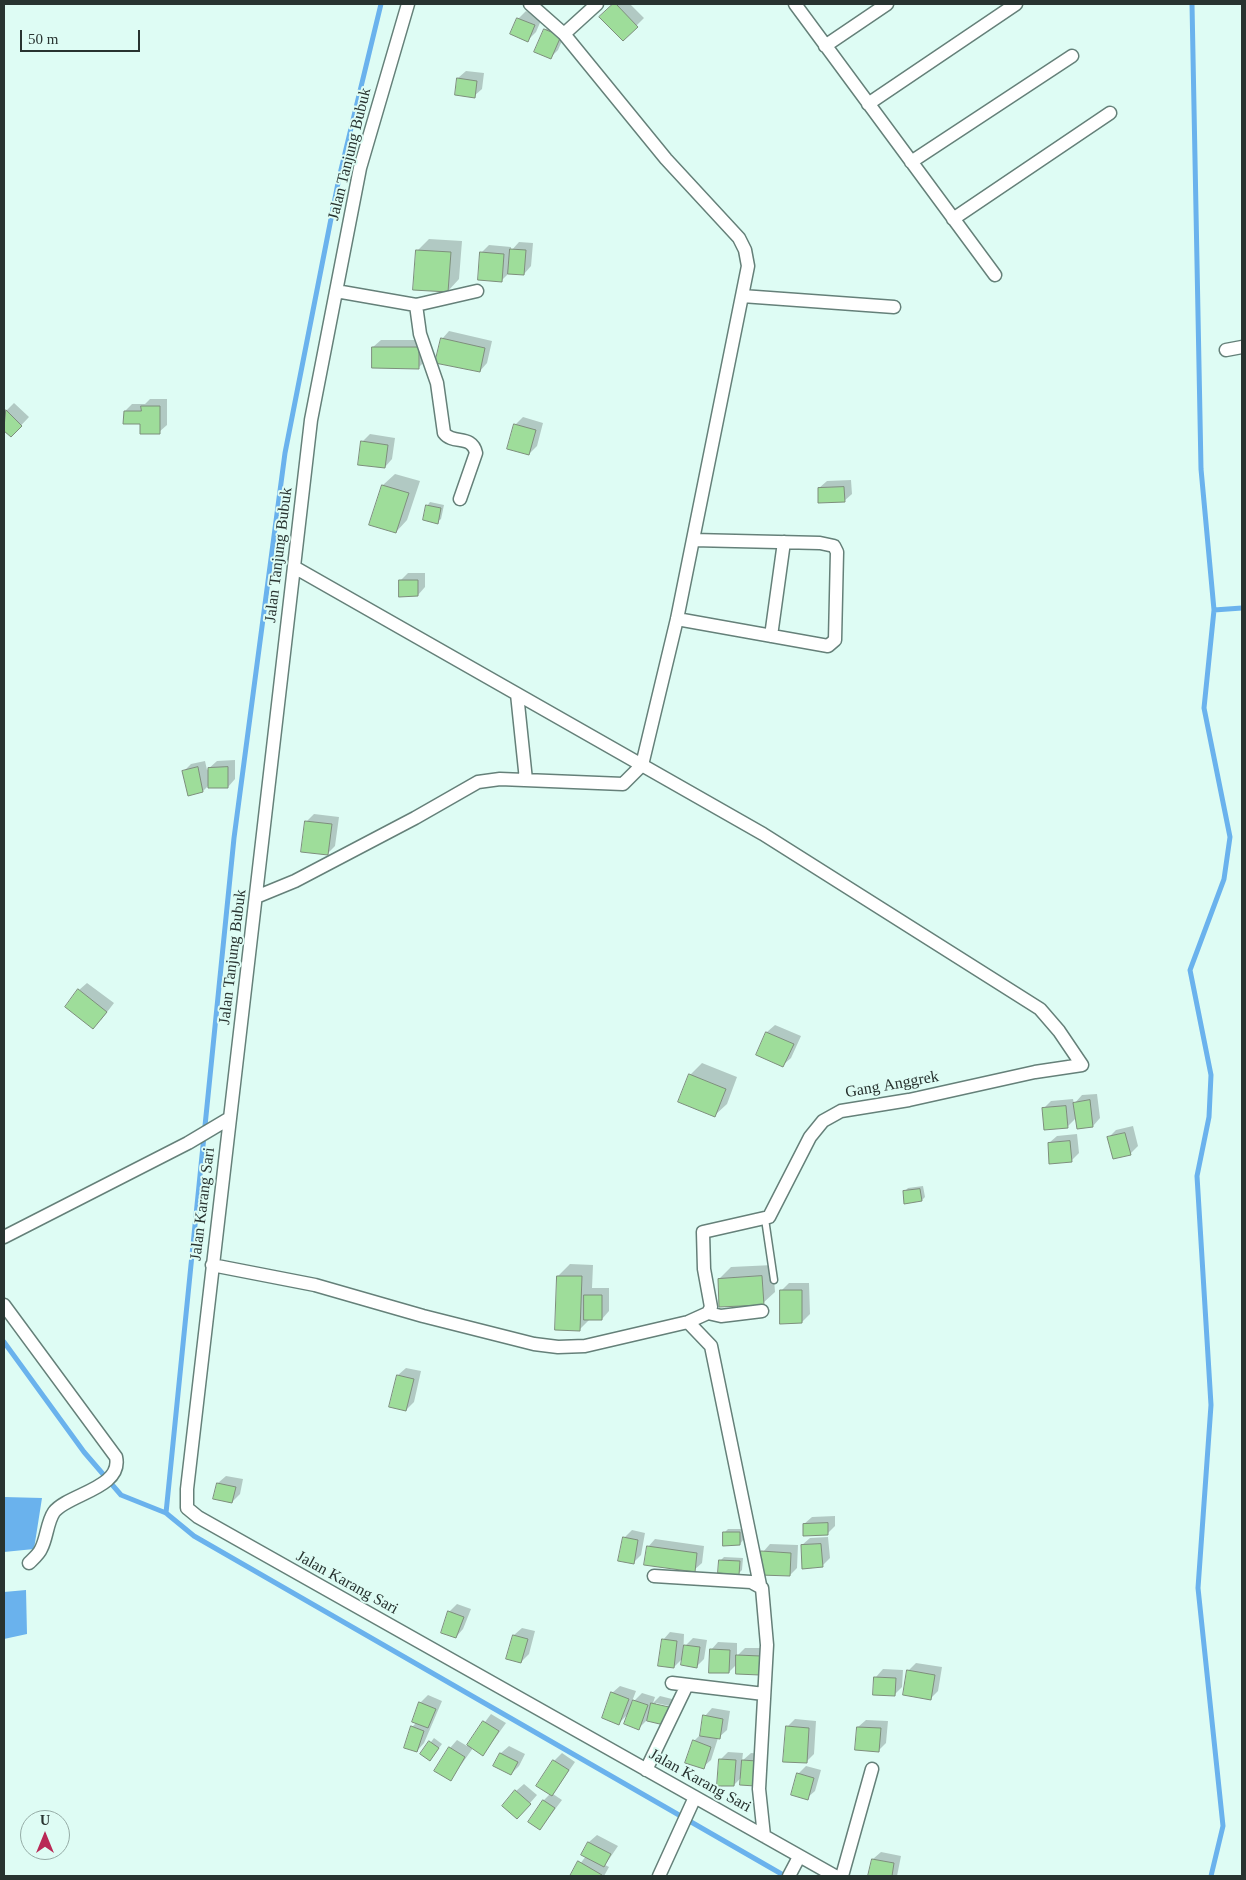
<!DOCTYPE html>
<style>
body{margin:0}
#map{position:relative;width:1246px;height:1880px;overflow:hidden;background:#defcf4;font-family:Georgia,serif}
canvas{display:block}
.frame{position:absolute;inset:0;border:5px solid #283330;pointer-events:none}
.north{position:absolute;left:20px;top:1810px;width:50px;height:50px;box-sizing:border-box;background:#defcf4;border:1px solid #95aca6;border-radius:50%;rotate:0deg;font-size:14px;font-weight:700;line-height:20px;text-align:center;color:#283330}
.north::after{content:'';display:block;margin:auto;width:18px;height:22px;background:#b92956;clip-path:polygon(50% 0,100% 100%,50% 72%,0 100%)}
.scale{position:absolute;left:20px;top:30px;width:120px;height:22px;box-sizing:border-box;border:2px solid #283330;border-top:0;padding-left:6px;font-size:15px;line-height:18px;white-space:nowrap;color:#283330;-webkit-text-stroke:4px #defcf4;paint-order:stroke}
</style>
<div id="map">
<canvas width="1246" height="1880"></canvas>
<div class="frame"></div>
<div class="north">U</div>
<div class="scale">50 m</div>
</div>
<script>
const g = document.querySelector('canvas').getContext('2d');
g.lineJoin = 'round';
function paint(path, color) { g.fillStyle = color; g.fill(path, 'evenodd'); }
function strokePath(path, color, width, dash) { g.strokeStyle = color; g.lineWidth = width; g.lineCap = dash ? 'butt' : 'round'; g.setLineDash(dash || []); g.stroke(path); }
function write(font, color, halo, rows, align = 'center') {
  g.font = font + ' Georgia,serif'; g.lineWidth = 4; g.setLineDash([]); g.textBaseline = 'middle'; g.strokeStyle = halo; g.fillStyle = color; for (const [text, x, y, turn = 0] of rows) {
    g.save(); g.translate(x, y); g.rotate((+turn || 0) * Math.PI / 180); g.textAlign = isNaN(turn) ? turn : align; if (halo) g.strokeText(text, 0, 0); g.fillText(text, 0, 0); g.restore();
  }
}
paint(new Path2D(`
 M4 1497 42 1498 34 1549 4 1552Z
 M26 1590 27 1634 4 1639V1592Z`), '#6ab2ed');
paint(new Path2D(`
 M614 4H630L644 18 623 39 601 17Z
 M526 11 542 18 536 32 528 40 518 19Z
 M553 22 567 29 558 50 550 58 545 30Z
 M466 71 484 73 482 89 474 96 458 78Z
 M429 239 462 241 459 279 448 291 417 251Z
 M519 242 533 243 531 266 524 274 509 273 501 281 481 253 489 245 511 247V251Z
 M449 331 492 341 487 363 480 371 442 339Z
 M381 340H426V360L419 367 373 347Z
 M150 399H167V425L159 432 125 411 132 404H145Z
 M14 403 29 417 11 436 4 429V413Z
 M523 417 543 423 537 446 529 454 515 425Z
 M370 434 395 438 392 459 385 467 362 442Z
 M395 474 420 481 407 520 396 532 371 524 383 485Z
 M851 480 852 494 844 501 819 488 827 481Z
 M430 502 444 505 441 519 437 522 427 506Z
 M408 573H425V587L418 595 400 581Z
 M235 760V779L228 787 210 784 203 791 184 771 191 764 205 761 207 770 217 761Z
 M314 814 339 817 335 846 328 853 306 822Z
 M87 983 114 1003 101 1020 79 990Z
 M775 1025 801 1036 791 1058 783 1065 758 1054 767 1032Z
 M702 1063 737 1077 727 1104 715 1115 690 1075Z
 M1097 1094 1100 1118 1093 1126 1076 1118 1067 1127 1043 1109 1051 1101 1073 1099 1074 1104 1082 1095Z
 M1133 1126 1138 1146 1130 1154 1109 1137 1116 1130Z
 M1077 1134 1079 1153 1071 1161 1049 1143 1057 1136Z
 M923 1186 925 1197 922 1200 904 1192 908 1188Z
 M570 1264 593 1265 592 1288H609V1311L602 1319H590L579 1330 558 1276Z
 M773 1265 775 1292 763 1303 719 1279 731 1267Z
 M789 1283H809L810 1314 802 1322 781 1291Z
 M406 1368 421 1371 414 1402 406 1410 398 1375Z
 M226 1476 243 1479 240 1494 232 1502 215 1498 218 1483Z
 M835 1516V1526L827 1534 804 1524 812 1517Z
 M728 1529H743V1540L740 1544 724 1533Z
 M632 1530 645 1533 641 1555 633 1563 624 1538Z
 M828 1537 830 1558 822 1566 802 1545 810 1538Z
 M655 1539 704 1546 702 1563 694 1570 648 1547Z
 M770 1544 798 1545 797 1568 790 1575 763 1552Z
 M724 1557 743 1558 742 1570 738 1574 719 1572 721 1560Z
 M457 1604 471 1609 463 1629 456 1637 449 1612Z
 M522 1628 535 1631 529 1654 521 1662 508 1658 514 1635Z
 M670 1632 684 1634 683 1658 674 1667 663 1640Z
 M693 1638 707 1640 704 1659 697 1666 686 1645Z
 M718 1642 737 1643V1656L745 1648H768L767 1666 737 1664 729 1672 711 1650Z
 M916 1663 942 1667 938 1691 931 1698 908 1671Z
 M883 1669 903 1670 902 1687 895 1694 876 1677Z
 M620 1686 636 1691 631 1704 642 1693 655 1697 653 1703 660 1696 676 1700 674 1707 656 1703V1706L673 1710 664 1724 647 1720 639 1728 630 1712 619 1723 612 1693Z
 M428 1695 442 1701 424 1743 417 1751 412 1727 417 1722 420 1703Z
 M712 1708 730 1711 727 1730 718 1738 711 1760 703 1767 694 1741 702 1733 705 1716Z
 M491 1714 506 1723 483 1755 473 1748 451 1779 450 1748 457 1740 467 1746Z
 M795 1719 816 1721 814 1754 806 1762 787 1727Z
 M866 1720 888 1721 886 1743 878 1751 858 1727Z
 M434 1738 442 1744 433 1756 422 1754Z
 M509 1746 525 1754 519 1766 511 1774 495 1766 501 1753Z
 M728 1752 743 1753 742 1761 751 1753 764 1754 734 1785 720 1760Z
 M562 1753 575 1762 553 1794 562 1800 540 1829 544 1800 550 1794 554 1761Z
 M806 1766 821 1770 815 1791 807 1798 798 1774Z
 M524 1784 537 1795 524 1810 516 1791Z
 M597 1835 618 1846 605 1865 609 1867 604 1876H571L586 1856 582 1854 589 1842Z
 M881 1852 901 1856 897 1876H869L873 1859Z`), '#0003');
strokePath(new Path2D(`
 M1192 4 1201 469 1214 610 1204 708 1230 837 1224 879 1190 970 1211 1075 1209 1117 1197 1176 1211 1405 1198 1588 1223 1826 1211 1876
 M1214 610 1242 608
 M4 1342 84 1452 121 1495 166 1513 194 1536 785 1876
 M166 1513 234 838 285 453 339 178 381 4`), '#6ab2ed', 5);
const building = new Path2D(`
 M613 4H616L638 27 623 41 599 17Z
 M517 18 535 25 528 42 510 34Z
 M544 29 561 36 551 59 534 52Z
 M457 78 477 81 475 98 455 95Z
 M510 249 526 250 524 275 508 274Z
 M416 250 451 252 448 292 413 290Z
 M480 252 504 254 502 282 478 280Z
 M441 338 485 348 480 372 435 363Z
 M372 347H419V369L372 368Z
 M141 406H160V434H140V424H123L124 411H141Z
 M6 410 22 426 11 437 4 431Z
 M514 424 536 430 529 455 507 449Z
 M361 441 388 445 385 468 358 465Z
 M382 485 409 493 396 533 369 525Z
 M844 487 845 502 818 503V488Z
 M426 505 441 508 438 524 423 520Z
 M399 580H418V596L399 597Z
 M198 767 203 792 188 796 182 771Z
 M228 767V788H208V768Z
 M305 821 332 824 328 855 301 852Z
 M78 989 107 1012 93 1029 65 1007Z
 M766 1032 794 1044 783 1067 756 1055Z
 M689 1074 726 1089 715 1117 678 1102Z
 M1090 1100 1093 1127 1077 1129 1073 1103Z
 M1066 1106 1068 1128 1044 1130 1042 1108Z
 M1125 1133 1131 1155 1113 1159 1107 1137Z
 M1070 1141 1072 1162 1049 1164 1048 1143Z
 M920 1189 922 1201 904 1204 903 1191Z
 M557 1276H582L580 1331 555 1330Z
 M762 1276 764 1305 719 1307 718 1279Z
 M780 1290H802V1323L780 1324Z
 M584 1295H602V1320H584Z
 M397 1375 414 1379 406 1411 389 1407Z
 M217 1483 236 1487 232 1503 213 1499Z
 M828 1523V1535L803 1536V1524Z
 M723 1532H740V1545L723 1546Z
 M623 1537 638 1540 634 1564 618 1561Z
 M821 1544 823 1567 802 1569 801 1545Z
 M647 1546 697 1553 695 1572 644 1565Z
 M761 1551 791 1553 790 1576 760 1575Z
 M719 1560 740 1561 739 1575 718 1573Z
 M448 1611 464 1617 456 1638 441 1633Z
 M513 1635 528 1639 521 1663 506 1659Z
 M662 1639 677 1641 674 1668 658 1666Z
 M684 1645 700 1647 697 1668 681 1665Z
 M710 1649 730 1650 729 1673H709Z
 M736 1655 761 1656 760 1675 736 1674Z
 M907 1670 935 1675 931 1700 903 1695Z
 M874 1677 896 1678 895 1696 873 1695Z
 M611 1692 629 1699 619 1725 602 1718Z
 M633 1700 648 1705 639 1730 624 1724Z
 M419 1702 436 1709 428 1728 412 1722Z
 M651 1703 669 1707 664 1725 647 1721Z
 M703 1715 723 1719 720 1739 700 1736Z
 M483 1721 499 1731 483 1756 467 1745Z
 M411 1726 424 1731 417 1752 404 1748Z
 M786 1726 809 1728 807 1763 783 1762Z
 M857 1727 881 1728 879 1752 855 1750Z
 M693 1740 711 1747 704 1769 685 1763Z
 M429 1741 439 1748 430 1761 420 1754Z
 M449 1747 465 1757 451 1781 434 1771Z
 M500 1753 518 1762 511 1775 493 1766Z
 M719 1759 736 1760 734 1786H717Z
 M553 1760 569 1770 552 1796 536 1786Z
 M742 1760 757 1761 755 1786 740 1785Z
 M797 1773 814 1778 808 1800 791 1795Z
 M515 1790 531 1804 517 1819 502 1806Z
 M543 1800 555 1808 540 1830 528 1822Z
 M588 1842 611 1854 604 1867 581 1855Z
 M872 1859 894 1863 892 1876H868Z
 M578 1861 602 1875 601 1876H570Z`);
paint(building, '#9edd9a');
strokePath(building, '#7d8e7c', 1);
const lane = new Path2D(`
 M765 1219 774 1280`);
const street = new Path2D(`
 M408 4 360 168 311 420 187 1489V1508L198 1517 835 1876
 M795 4 995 275
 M564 34 597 4
 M825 46 887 4
 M868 104 1016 4
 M911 162 1072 56
 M953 219 1110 113
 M336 291 416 305 477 291
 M742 296 894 307
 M416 305 420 334 437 383 444 433C453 445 472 434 476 453L460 499
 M1226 350 1242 347
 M677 619 828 646 835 640 837 552 834 546 820 543 693 540
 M771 636 784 542
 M517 694 526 780
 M256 897 295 881 415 818 478 782 500 779 623 784 642 765 677 619 748 266 745 250 739 238 666 159 564 34 530 4
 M4 1237 188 1143 230 1118
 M212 1265 315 1285 423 1316 534 1344 558 1347 585 1346 688 1322 708 1313 711 1307 704 1269 703 1232 769 1217 810 1137 823 1121 841 1111 909 1100 1035 1072 1082 1065 1059 1031 1040 1009 763 834 294 567
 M4 1305 116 1457C123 1488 68 1494 54 1512 47 1522 47 1538 41 1549 39 1554 33 1559 29 1563
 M708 1313 721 1316 762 1311
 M688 1322 711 1346 760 1585
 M654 1576 751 1582 762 1588 767 1645 759 1789 764 1836
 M672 1683 764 1694
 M646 1770 687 1685
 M659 1876 695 1797
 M789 1876 799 1857
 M842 1876 872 1769`);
strokePath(lane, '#658079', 9);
strokePath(street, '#658079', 15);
strokePath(lane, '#fff', 6);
strokePath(street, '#fff', 12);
write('16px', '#283330', '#defcf4', [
 ["Jalan Tanjung Bubuk",350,154,-76],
 ["Jalan Tanjung Bubuk",279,555,-83],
 ["Jalan Tanjung Bubuk",233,957,-83],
 ["Gang Anggrek",892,1085,-10],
 ["Jalan Karang Sari",203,1204,-83],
 ["Jalan Karang Sari",347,1583,29],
 ["Jalan Karang Sari",700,1781,29]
]);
</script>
